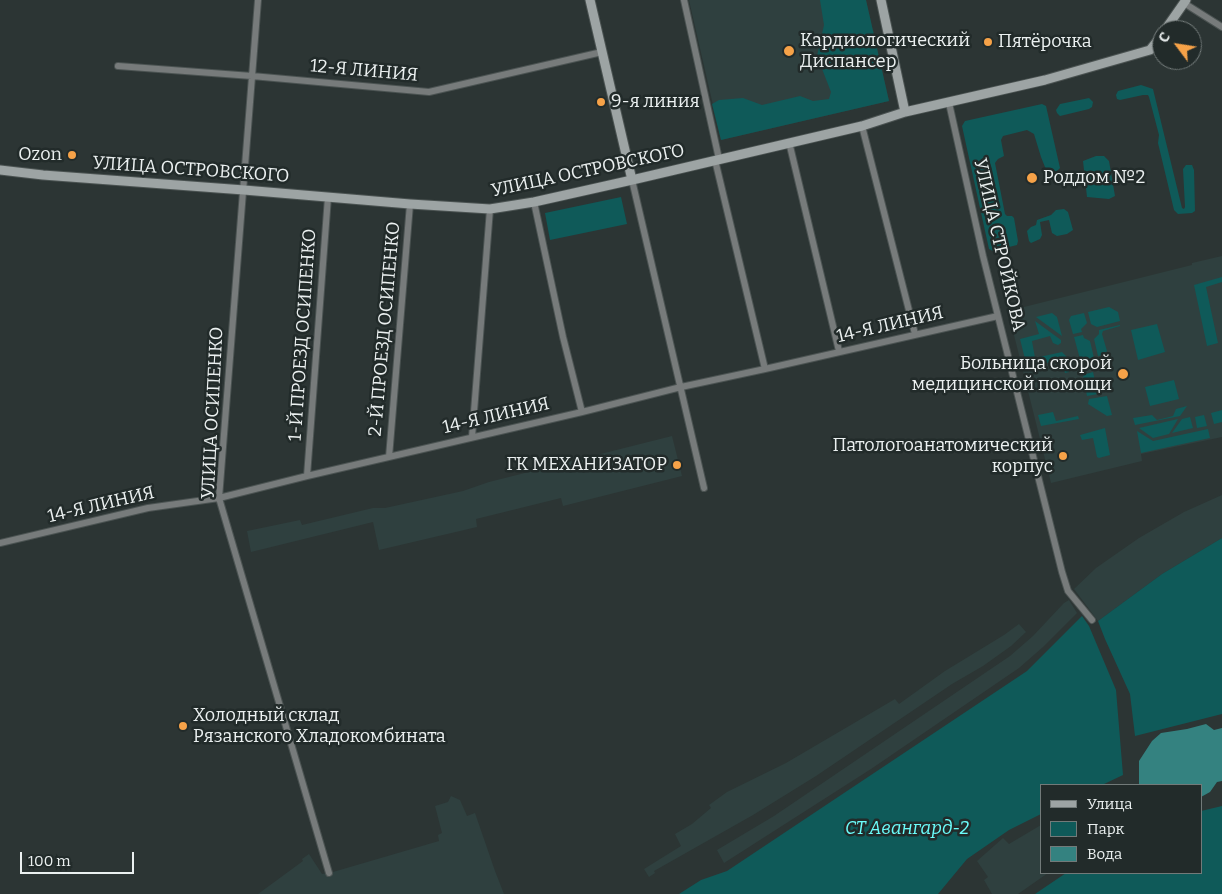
<!DOCTYPE html>
<meta charset="utf-8">
<style>
body{margin:0}
#map{position:relative;width:1222px;height:894px;overflow:hidden;background:#2c3534;font-family:Bitter,serif}
canvas{display:block}
.legend{position:absolute;left:1040px;top:784px;width:162px;height:90px;box-sizing:border-box;background:#222b2a;border:1px solid #727a79;margin:0;padding:6px 9px;list-style:none;font-size:15px;color:#ebf0f0}
.legend li{display:flex;align-items:center;gap:10px;height:25px}
.legend b{width:25px;border:1px solid #727a79}
.north{position:absolute;left:1152px;top:20px;width:50px;height:50px;box-sizing:border-box;background:#222b2a;border:1px solid #727a79;border-radius:50%;rotate:301deg;font-size:14px;font-weight:700;line-height:20px;text-align:center;color:#ebf0f0}
.north::after{content:'';display:block;margin:auto;width:18px;height:22px;background:#f6a248;clip-path:polygon(50% 0,100% 100%,50% 72%,0 100%)}
.scale{position:absolute;left:20px;top:852px;width:114px;height:22px;box-sizing:border-box;border:2px solid #ebf0f0;border-top:0;padding-left:6px;font-size:15px;line-height:18px;white-space:nowrap;color:#ebf0f0;-webkit-text-stroke:4px #222b2a;paint-order:stroke}
</style>
<div id="map">
<canvas width="1222" height="894"></canvas>
<ul class="legend">
<li><b style="height:6px;background:#9da4a4"></b>Улица</li>
<li><b style="height:14px;background:#0f5a59"></b>Парк</li>
<li><b style="height:14px;background:#348280"></b>Вода</li>
</ul>
<div class="north">С</div>
<div class="scale">100 m</div>
</div>
<script>
const g = document.querySelector('canvas').getContext('2d');
g.lineJoin = 'round';
function paint(path, color) { g.fillStyle = color; g.fill(path, 'evenodd'); }
function strokePath(path, color, width, dash) { g.strokeStyle = color; g.lineWidth = width; g.lineCap = dash ? 'butt' : 'round'; g.setLineDash(dash || []); g.stroke(path); }
function write(font, color, halo, rows, align = 'center') {
  g.font = font + ' Bitter,serif'; g.lineWidth = 5; g.setLineDash([]); g.textBaseline = 'middle'; g.strokeStyle = halo; g.fillStyle = color; for (const [text, x, y, turn = 0] of rows) {
    g.save(); g.translate(x, y); g.rotate((+turn || 0) * Math.PI / 180); g.textAlign = isNaN(turn) ? turn : align; if (halo) g.strokeText(text, 0, 0); g.fillText(text, 0, 0); g.restore();
  }
}
paint(new Path2D(`
 M689 0H866L889 101 721 140Z
 M1222 256V437L1141 454 1142 461 1051 483 1008 311 1192 265V263Z
 M672 436 682 476 563 506 561 498 476 519 477 527 379 550 373 522 251 552 247 531 300 520 302 525 373 508H385L463 491 489 482Z
 M1222 495V538L1162 574 1098 621 1074 589 1096 568 1139 538 1184 512Z
 M1069 600 1077 613 1043 647 1019 668 871 769 724 863 717 850 774 816 1010 656 1033 636 1064 603Z
 M1019 624 1026 632 1011 646 983 666 952 684 816 776 753 815 654 871 655 873 649 877 644 869 681 846 675 834 692 824 711 808 709 805 727 792 786 763 895 699 899 704 945 671 1004 635Z
 M451 796 460 800 467 816 475 813 495 871 504 894H258L303 861 302 859 309 854 322 874 333 872 439 841 438 835 442 833 435 806 448 802Z
 M1041 825V873H1048L1018 894H992L984 880 988 877 977 861 1003 838 1009 844Z`), '#2f403f');
paint(new Path2D(`
 M820 0H866L889 101 721 140 712 104 719 100 743 98 762 105 800 96 813 101 829 99 831 92 817 56 824 25Z
 M1141 85 1153 89 1182 208 1184 209 1185 207 1183 169 1186 165H1192L1194 170 1195 211 1192 213 1178 214 1174 210 1158 143 1159 135 1149 97 1148 95H1143L1120 100 1117 99 1116 95 1118 91Z
 M1089 98 1093 102 1092 107 1089 109 1060 116 1057 113 1056 110 1060 104Z
 M1042 104 1046 106 1060 168 1057 171 1047 172 1041 157 1034 134 1027 130 1003 136 1001 140 1004 156 998 159 995 163 1005 214 1007 216H1012L1014 218 1018 241 1017 245 993 251 989 249 962 126 965 121Z
 M1096 156H1104L1109 161 1115 196 1109 199 1087 197 1083 161Z
 M621 197 627 224 550 240 545 213Z
 M1064 209 1068 212 1073 230 1067 234 1057 236 1052 233 1049 220 1040 222 1042 235 1040 239 1031 243 1029 241 1027 231 1031 227 1036 225 1037 220 1051 215 1056 210Z
 M1222 277V282L1206 287 1218 343 1207 346 1194 285Z
 M1109 307 1118 312 1120 321 1097 327 1091 324 1088 312Z
 M1052 313 1057 317 1062 336 1036 317Z
 M1084 313 1087 323 1081 329 1082 332 1073 334 1069 320 1071 316Z
 M1035 321 1061 340V343L1058 345 1053 343 1050 336 1032 341 1035 358 1062 352 1067 357 1065 358 1069 372 1065 373 1061 360 1027 367 1020 339 1039 334Z
 M1157 324 1165 352 1138 360 1131 330Z
 M1120 325V326L1103 331 1102 334 1107 351 1103 355 1098 356 1094 339 1099 334V330Z
 M1083 335 1084 338 1090 341 1094 358 1082 360 1080 359 1074 337Z
 M1093 372 1098 394 1087 396 1083 375Z
 M1174 380 1179 399 1150 406 1145 387Z
 M1107 396 1112 415 1107 416 1088 404 1089 399Z
 M1187 406 1180 416 1135 425 1133 418 1152 415 1157 420 1173 416 1176 409Z
 M1222 410V422L1214 424 1211 413Z
 M1053 412 1056 421 1078 416 1079 419 1041 426 1038 415Z
 M1204 415 1207 426 1197 428 1195 417Z
 M1190 417 1193 428 1172 433 1182 419Z
 M1178 419 1169 434 1153 438 1139 428Z
 M1105 428 1110 455 1099 458 1097 457 1093 438 1082 440 1080 435Z
 M1208 429 1210 438 1141 453 1137 431 1153 441Z
 M1222 538V714L1135 736 1130 694 1105 639 1098 621 1162 574Z
 M1082 616 1089 626 1116 690 1123 775 1102 785H1041V814L1009 830 967 859 938 894H679L701 880 727 871 1027 671Z
 M1222 806V894H1035L1066 873H1201V811Z`), '#0f5a59');
paint(new Path2D(`
 M1206 724 1214 730 1222 728V781L1217 782 1210 792 1201 797V785H1139V761L1152 741 1161 733 1187 729Z`), '#348280');
const street = new Path2D(`
 M258 0 219 498 329 873
 M684 0 719 159
 M1184 3 1222 27
 M118 66 252 76 429 92 602 52
 M949 103 983 256 1062 572 1068 591 1092 620
 M862 126 915 334
 M789 142 839 351
 M715 160 765 369
 M632 180 704 488
 M534 202 563 337 582 412
 M472 437 490 209
 M389 457 410 204
 M307 476 328 197
 M0 543 148 508 219 498 307 476 582 412 681 387 765 369 998 316`);
const secondary = new Path2D(`
 M590 0 632 180
 M881 0 905 112
 M1165 30 1186 0
 M0 170 43 175 244 190 410 204 490 209 534 202 632 180 862 126 905 112 1045 80 1150 50 1162 35`);
strokePath(street, '#4b5352', 8);
strokePath(secondary, '#4b5352', 11);
strokePath(street, '#777b7b', 6);
strokePath(secondary, '#9da4a4', 9);
for (const [x, y, r, color] of [
 [988,42,5,"#f6a248"],
 [789,51,6,"#f6a248"],
 [601,102,5,"#f6a248"],
 [72,155,5,"#f6a248"],
 [1032,178,6,"#f6a248"],
 [1123,374,6,"#f6a248"],
 [1063,456,5,"#f6a248"],
 [677,465,5,"#f6a248"],
 [183,726,5,"#f6a248"]
]) { const dot = new Path2D(); dot.arc(x, y, r, 0, 2 * Math.PI); g.fillStyle = color; g.fill(dot); strokePath(dot, '#222b2a', 2); }
write('18px', '#ebf0f0', '#222b2a', [
 ["Кардиологический",800,41],
 ["Диспансер",800,62],
 ["Пятёрочка",998,42],
 ["9-я линия",611,102],
 ["Ozon",62,155,"right"],
 ["Роддом №2",1043,178],
 ["Больница скорой",1112,364,"right"],
 ["медицинской помощи",1112,385,"right"],
 ["Патологоанатомический",1053,446,"right"],
 ["корпус",1053,467,"right"],
 ["ГК МЕХАНИЗАТОР",667,465,"right"],
 ["Холодный склад",193,716],
 ["Рязанского Хладокомбината",193,737]
], 'left');
write('18px', '#ebf0f0', '#222b2a', [
 ["12-Я ЛИНИЯ",364,71,5],
 ["УЛИЦА ОСТРОВСКОГО",191,170,4],
 ["УЛИЦА ОСТРОВСКОГО",588,171,-12],
 ["УЛИЦА СТРОЙКОВА",999,245,77],
 ["14-Я ЛИНИЯ",890,325,-13],
 ["2-Й ПРОЕЗД ОСИПЕНКО",385,329,-85],
 ["1-Й ПРОЕЗД ОСИПЕНКО",303,335,-86],
 ["УЛИЦА ОСИПЕНКО",213,413,-87],
 ["14-Я ЛИНИЯ",496,416,-13],
 ["14-Я ЛИНИЯ",101,505,-13]
]);
write('italic 18px', '#6bfdfb', '#222b2a', [
 ["СТ Авангард-2",907,829]
]);
</script>
